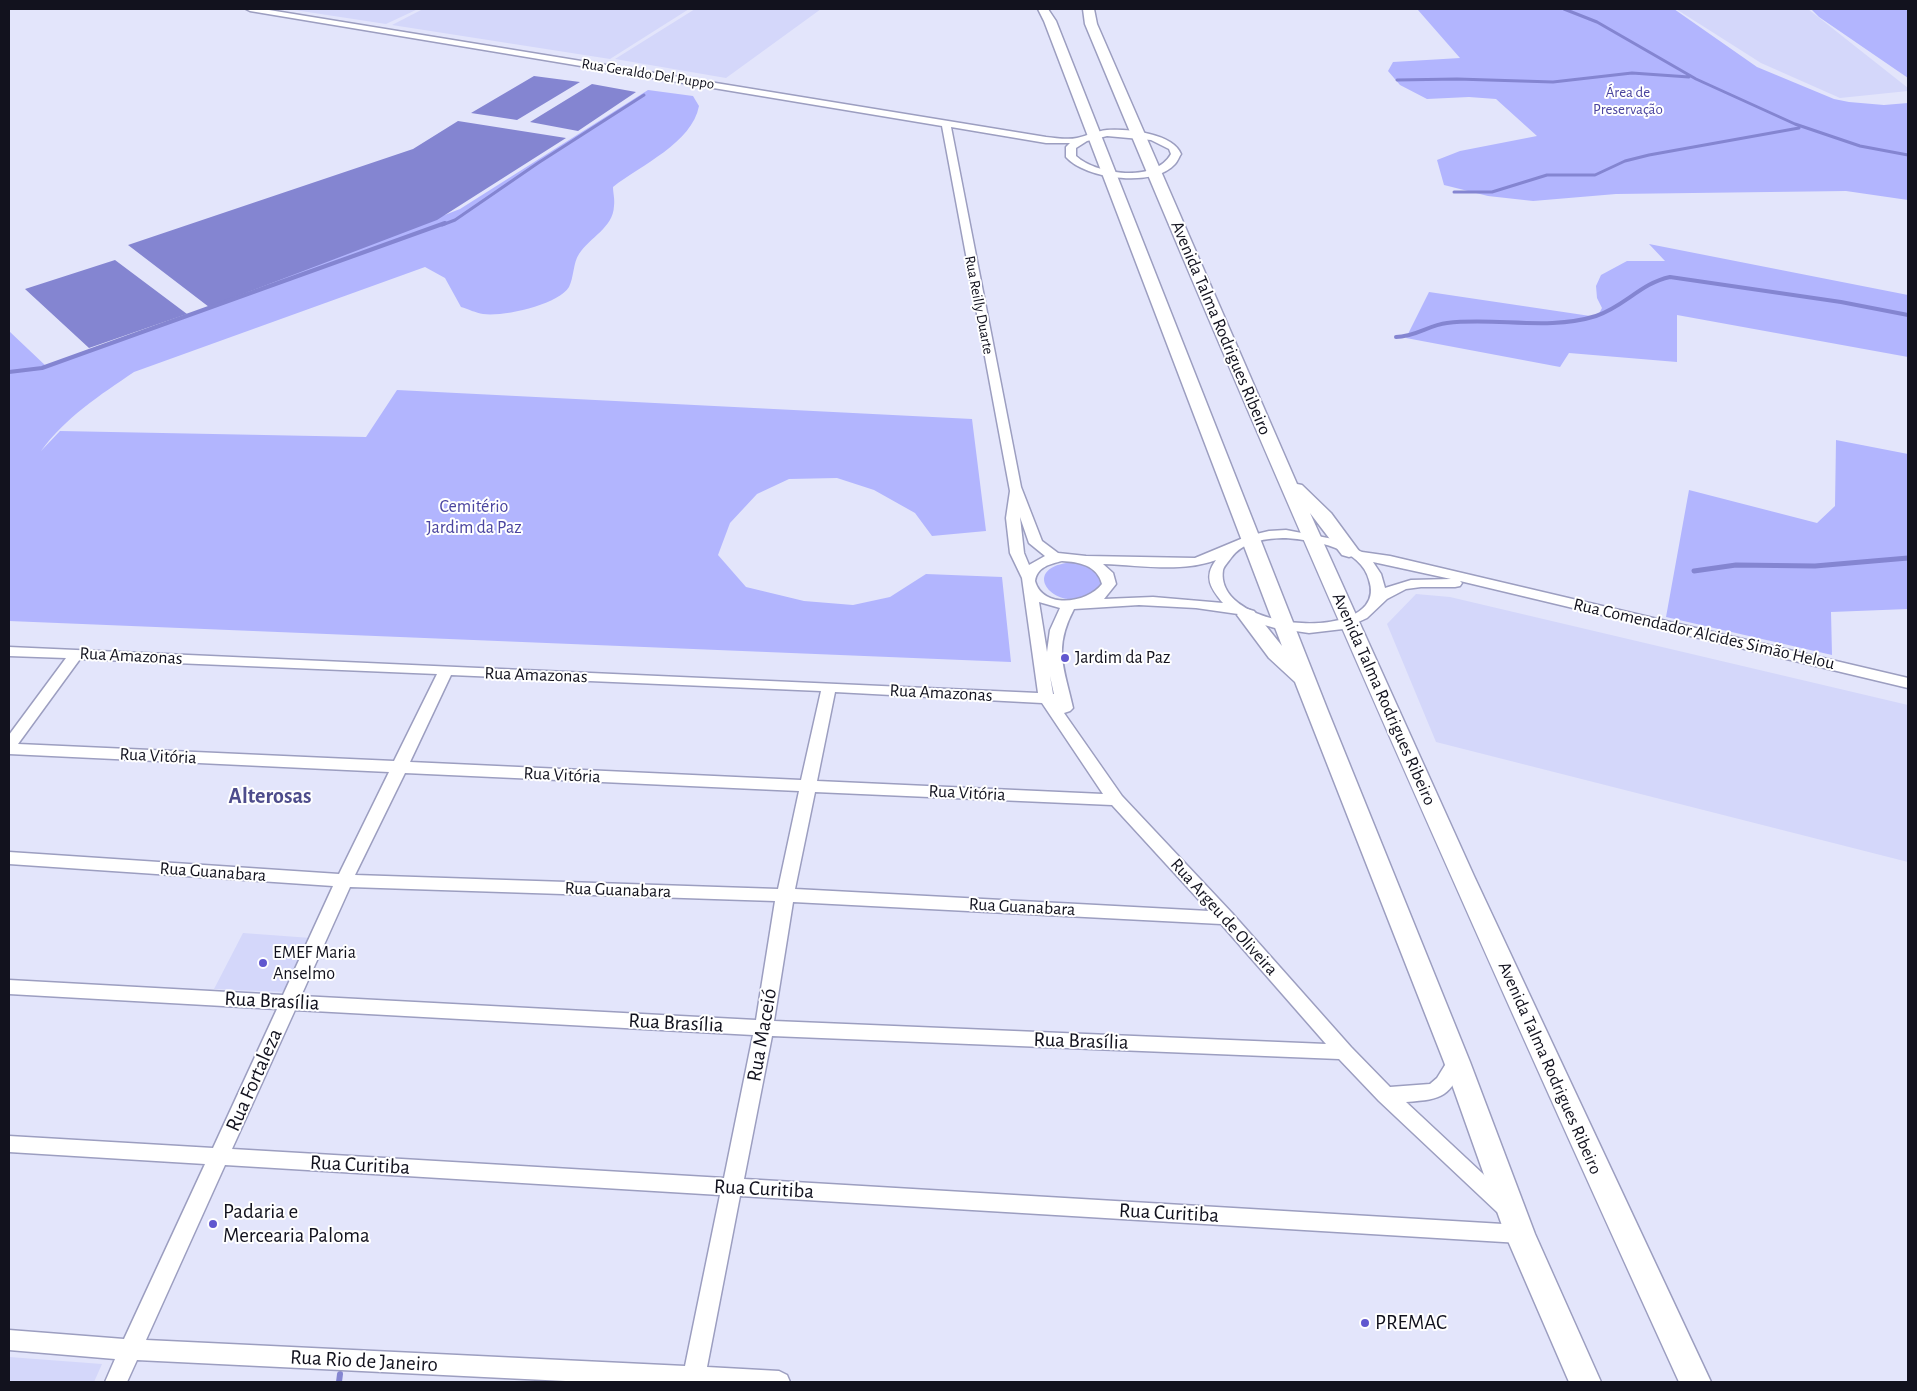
<!DOCTYPE html>
<meta charset="utf-8">
<style>
body{margin:0}
#map{position:relative;width:1917px;height:1391px;overflow:hidden;background:#e3e5fb;font-family:"Alegreya Sans",sans-serif}
canvas{display:block}
.frame{position:absolute;inset:0;border:10px solid #12121e;pointer-events:none}
</style>
<div id="map">
<canvas width="1917" height="1391"></canvas>
<div class="frame"></div>
</div>
<script>
const g = document.querySelector('canvas').getContext('2d');
g.lineJoin = 'round';
function paint(path, color) { g.fillStyle = color; g.fill(path, 'evenodd'); }
function strokePath(path, color, width, dash) { g.strokeStyle = color; g.lineWidth = width; g.lineCap = dash ? 'butt' : 'round'; g.setLineDash(dash || []); g.stroke(path); }
function write(font, color, halo, rows, align = 'center') {
  g.font = font + ' "Alegreya Sans",sans-serif'; g.lineWidth = 4; g.setLineDash([]); g.textBaseline = 'middle'; g.strokeStyle = halo; g.fillStyle = color; for (const [text, x, y, turn = 0] of rows) {
    g.save(); g.translate(x, y); g.rotate((+turn || 0) * Math.PI / 180); g.textAlign = isNaN(turn) ? turn : align; if (halo) g.strokeText(text, 0, 0); g.fillText(text, 0, 0); g.restore();
  }
}
paint(new Path2D(`
 M288 9H418L386 24Z
 M423 9H689L610 59 392 25Z
 M695 9H821L726 78 615 59Z
 M1676 9H1808L1908 88V91L1840 98 1761 63Z
 M1416 594 1450 597 1908 705V862L1436 742 1387 624Z
 M243 933 311 938 286 992 214 989Z
 M9 1357 102 1364 94 1382H9Z`), '#d4d7fa');
paint(new Path2D(`
 M1403 9H1674L1757 67 1834 99 1849 102 1884 105 1908 103V200L1846 191 1616 194 1533 201 1488 196 1444 185 1437 160 1460 151 1537 136 1496 99 1469 97 1427 99 1400 85 1388 71 1393 62 1460 58 1418 10Z
 M1811 9H1908V78L1819 17Z
 M648 90 693 96 699 106C692 143 641 165 613 187 613 193 615 199 614 206 613 228 590 237 579 254 573 263 574 277 569 287 558 305 503 317 483 314 476 313 468 309 461 307L445 278 425 267 134 372C100 395 65 418 41 451L60 431 366 437 397 390 972 419 986 531 932 536 915 513 874 490 837 478 789 479 757 494 730 523 718 555 746 587 804 601 853 605 890 597 926 574 1002 577 1011 662 9 621V331L47 367 215 305 460 209Z
 M1649 244 1908 295V357L1677 315V362L1569 353 1560 367 1406 338 1429 292 1597 317 1602 308 1597 298 1596 286 1601 275 1627 261H1665Z
 M1836 440 1908 454V609L1831 612 1832 655 1666 617 1689 490 1817 523 1835 506Z
 M1076 562 1088 565 1103 575 1101 589C1096 592 1090 596 1084 598 1049 608 1019 565 1076 562Z`), '#b2b5fe');
paint(new Path2D(`
 M534 76 580 82 517 120 471 113Z
 M592 84 636 92 578 131 530 122Z
 M458 121 566 138 437 220 209 307 128 245 413 149Z
 M115 260 187 314 89 348 25 289Z`), '#8485d1');
strokePath(new Path2D(`
 M1564 9 1597 22 1696 79 1795 124 1860 146 1908 155
 M1397 80 1457 79 1553 82 1632 73 1689 77
 M1454 192H1492L1547 175H1595L1625 161 1649 155 1799 128
 M442 225 455 220 538 163 644 95`), '#8485d1', 3);
strokePath(new Path2D(`
 M1396 337C1415 337 1429 325 1447 323 1496 317 1548 331 1596 316 1624 307 1641 283 1670 277L1841 302 1908 315
 M9 372 42 368 445 223`), '#8485d1', 4);
strokePath(new Path2D(`
 M1694 571 1736 565 1815 566 1908 558`), '#8485d1', 5);
strokePath(new Path2D(`
 M339 1382 340 1374`), '#8485d1', 6);
const street = new Path2D(`
 M246 9H263L1046 137C1055 138 1068 140 1077 138 1087 136 1096 131 1107 130 1128 129 1172 133 1181 154 1179 157 1177 162 1175 164 1154 188 1085 179 1066 157V147L1070 143H1046L951 127 1021 487 1042 541 1058 553 1086 556 1195 558 1248 536 1269 531 1286 530 1333 539 1362 552 1390 556 1908 678V688L1460 581 1462 583 1460 586 1455 587H1421L1406 589 1387 599 1367 618 1343 629 1309 633 1275 628 1247 620 1238 614 1196 608 1139 605 1074 609C1053 649 1064 667 1073 708L1070 711 1064 713 1122 796 1232 913 1351 1047 1390 1087 1430 1084 1437 1078 1450 1057 1457 1054 1464 1057 1466 1062C1448 1097 1445 1099 1406 1102L1511 1200 1514 1206 1511 1212 1504 1215 1497 1212 1379 1101 1339 1059 772 1036 744 1179 1520 1225 1527 1228 1530 1234 1527 1240 1520 1243 740 1196 707 1367 779 1371 787 1375 790 1382H586L137 1360 127 1382H105L115 1359 9 1350V1330L124 1339 205 1164 9 1152V1136L213 1148 277 1009 9 994V980L283 995 333 886 9 864V852L339 874 389 772 9 754V735L66 658 9 656V647L1038 693 1022 578 1010 553 1006 518 1010 491 942 126 250 11ZM1107 136 1151 140 1169 149 1171 154C1155 183 1097 175 1076 156V148L1087 141ZM1020 517 1029 543 1045 556 1029 565 1024 553ZM1286 538C1314 540 1361 548 1369 580 1372 589 1372 597 1366 605 1338 640 1215 623 1223 570 1224 566 1229 561 1231 558 1243 541 1267 538 1286 538ZM1216 560C1203 577 1211 589 1223 603L1153 597 1104 599 1116 584 1113 573 1103 564C1139 565 1181 573 1216 560ZM1062 561C1079 562 1097 565 1102 584 1088 603 1043 610 1035 581 1037 567 1050 564 1062 561ZM1373 562 1451 579 1411 580 1385 588 1381 574ZM1039 602 1060 608 1050 630 1047 652ZM80 659 437 674 394 761 18 744ZM451 675 821 691 801 780 410 762ZM1050 676 1054 694H1053ZM835 692 1042 703 1103 794 817 781ZM405 773 799 791 778 889 355 875ZM815 792 1112 805 1209 911 795 889ZM350 887 775 901 756 1020 301 996ZM793 902 1221 924 1326 1044 774 1021ZM295 1010 753 1035 724 1178 232 1149ZM225 1165 720 1195 685 1366 146 1340Z`);
const secondary = new Path2D(`
 M1038 9H1048L1056 21 1328 711 1470 1062 1535 1234 1601 1382H1569L1505 1234 1444 1062 1295 682 1269 658 1237 615 1240 611 1247 609 1254 611 1282 646 1044 21Z
 M1083 9H1094L1097 24 1297 484 1302 485 1331 513 1359 551 1356 555 1349 557 1342 555 1310 513 1474 876 1711 1382H1679C1474 932 1274 481 1085 24Z`);
strokePath(street, '#9c9ec0', 3);
strokePath(secondary, '#9c9ec0', 3);
paint(street, '#fff');
paint(secondary, '#fff');
for (const [x, y, r, color] of [
 [1065,658,5,"#6057cf"],
 [263,963,5,"#6057cf"],
 [213,1224,5,"#6057cf"],
 [1365,1323,5,"#6057cf"]
]) { const dot = new Path2D(); dot.arc(x, y, r, 0, 2 * Math.PI); g.fillStyle = color; g.fill(dot); strokePath(dot, '#fff', 2); }
write('15px', '#12121e', '#fff', [
 ["Rua Geraldo Del Puppo",648,74,9],
 ["Rua Reilly Duarte",979,305,79]
]);
write('15px', '#4a449f', '#fff', [
 ["Área de",1628,92],
 ["Preservação",1628,109]
]);
write('18px', '#12121e', '#fff', [
 ["Avenida Talma Rodrigues Ribeiro",1221,328,67],
 ["Rua Comendador Alcides Simão Helou",1704,634,13],
 ["Rua Amazonas",131,656,3],
 ["Rua Amazonas",536,675,2],
 ["Rua Amazonas",941,693,3],
 ["Avenida Talma Rodrigues Ribeiro",1384,699,66],
 ["Rua Vitória",158,756,3],
 ["Rua Vitória",562,775,3],
 ["Rua Vitória",967,793,3],
 ["Rua Guanabara",213,872,4],
 ["Rua Guanabara",618,890,2],
 ["Rua Guanabara",1022,907,3],
 ["Rua Argeu de Oliveira",1224,917,48],
 ["Avenida Talma Rodrigues Ribeiro",1550,1068,66]
]);
write('18px', '#4a449f', '#fff', [
 ["Cemitério",474,507],
 ["Jardim da Paz",474,528]
]);
write('18px', '#12121e', '#fff', [
 ["Jardim da Paz",1075,658],
 ["EMEF Maria",273,953],
 ["Anselmo",273,974]
], 'left');
write('21px', '#12121e', '#fff', [
 ["Rua Brasília",272,1001,3],
 ["Rua Brasília",676,1023,3],
 ["Rua Maceió",762,1035,-80],
 ["Rua Brasília",1081,1041,2],
 ["Rua Fortaleza",254,1080,-66],
 ["Rua Curitiba",360,1165,3],
 ["Rua Curitiba",764,1189,3],
 ["Rua Curitiba",1169,1213,3],
 ["Rua Rio de Janeiro",364,1361,3]
]);
write('21px', '#12121e', '#fff', [
 ["Padaria e",223,1212],
 ["Mercearia Paloma",223,1236],
 ["PREMAC",1375,1323]
], 'left');
write('bold 22px', '#4e4d8c', '#fff', [
 ["Alterosas",270,796]
]);
</script>
